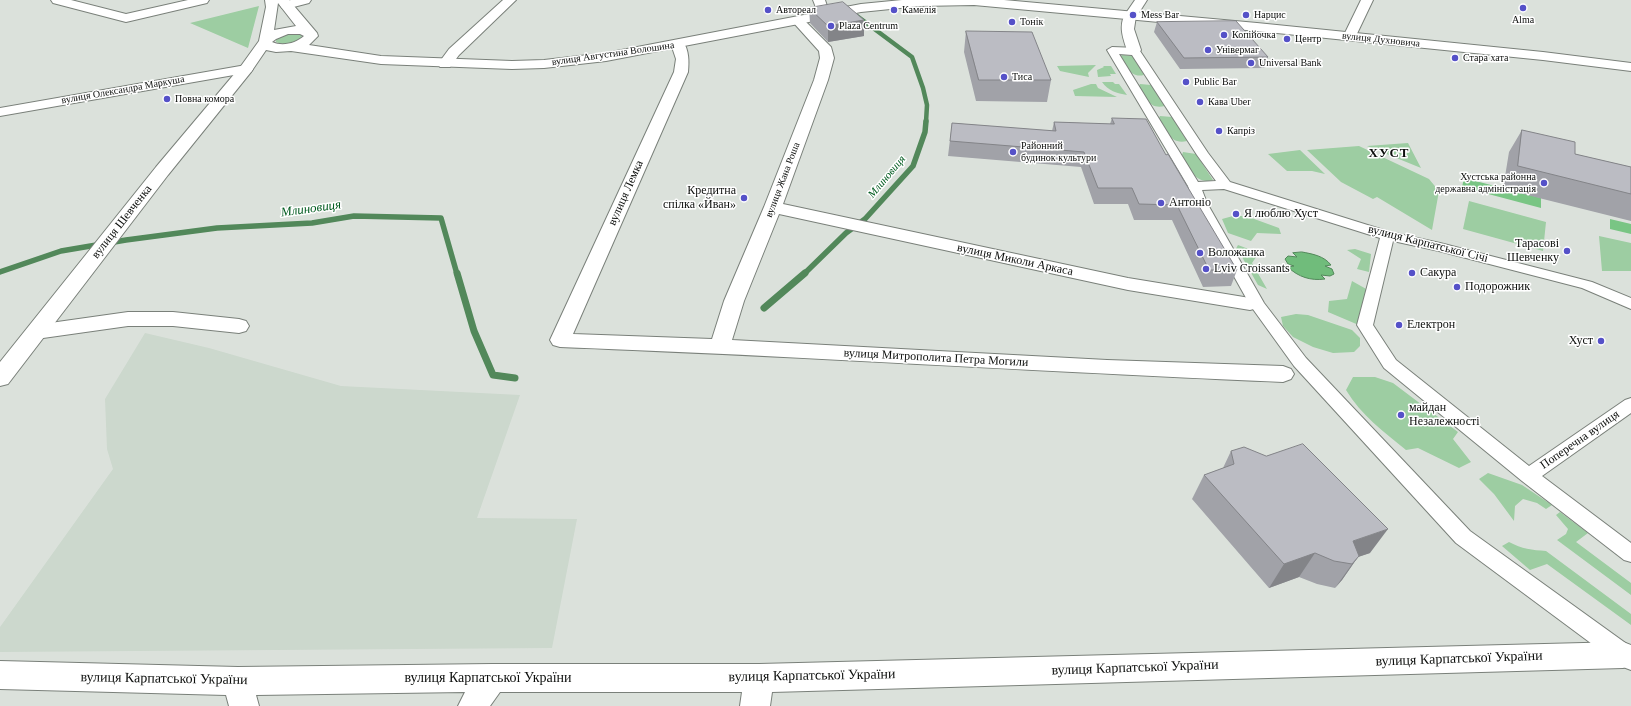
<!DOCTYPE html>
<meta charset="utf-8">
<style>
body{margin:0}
canvas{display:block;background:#dbe1db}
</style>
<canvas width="1631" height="706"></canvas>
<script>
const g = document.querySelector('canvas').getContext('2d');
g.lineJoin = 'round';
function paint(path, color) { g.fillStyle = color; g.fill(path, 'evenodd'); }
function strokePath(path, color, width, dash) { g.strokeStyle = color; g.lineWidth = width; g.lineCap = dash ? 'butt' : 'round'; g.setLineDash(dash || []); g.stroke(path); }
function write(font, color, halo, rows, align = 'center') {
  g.font = font + ' "Times New Roman",serif'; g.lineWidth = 3; g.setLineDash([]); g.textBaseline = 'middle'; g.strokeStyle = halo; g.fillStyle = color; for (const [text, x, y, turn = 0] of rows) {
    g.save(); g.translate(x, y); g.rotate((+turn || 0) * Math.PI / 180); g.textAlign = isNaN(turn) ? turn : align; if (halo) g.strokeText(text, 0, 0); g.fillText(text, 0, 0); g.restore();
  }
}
paint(new Path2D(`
 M145 333 209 348 341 386 520 395 477 518 577 519 552 648 0 652V627L113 469 107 449 105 399Z`), '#ccd8cd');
paint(new Path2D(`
 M259 6 248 48 190 23Z
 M286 34H299L302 36C297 44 284 46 276 42V39Z
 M1122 55 1133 56 1144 75C1130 78 1127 67 1121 56Z
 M1096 65 1088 73 1089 77 1060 71 1057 66Z
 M1103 66H1111L1116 74H1110L1111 76 1098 77 1097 70 1104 67Z
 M1102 82H1113L1115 84H1119L1127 95C1117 93 1108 91 1102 82Z
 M1091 84H1096L1098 88 1117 97 1075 96 1073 90Z
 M1140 84 1151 85 1165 106C1149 110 1145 97 1139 86Z
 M1160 116 1172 117 1187 141C1170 145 1166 130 1159 118Z
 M1408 143 1421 168 1367 146Z
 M1359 146 1429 179 1439 191 1432 230 1377 197 1373 199 1341 182 1307 150Z
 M1300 150 1325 174 1312 171H1287L1268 154Z
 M1183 152 1196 154 1213 180C1195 185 1190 168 1182 155Z
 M1469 201 1546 222 1543 251 1463 229Z
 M1233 216H1246L1279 228 1281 234 1257 233 1251 241 1228 233 1222 219Z
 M1599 236 1631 243V271H1602Z
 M1238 245 1259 253 1252 263 1267 289 1258 285 1242 257 1233 254Z
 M1355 249 1371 254 1369 272 1357 269 1361 259 1347 250Z
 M1352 281 1368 290 1361 326 1328 312 1329 301 1347 299Z
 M1296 314 1308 315 1352 330 1360 338V346L1354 352 1333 353 1313 347 1293 337 1283 326 1281 317Z
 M1353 377H1375L1393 383 1458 432 1453 439 1471 462 1459 468 1418 448 1406 450C1384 432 1361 415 1346 390Z
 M1488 473 1522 485 1552 505 1546 509 1537 503 1523 499 1515 506 1514 521 1494 494 1479 479Z
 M1560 512 1588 533 1576 542 1631 583V595L1557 540 1566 534 1568 529 1556 515Z
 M1509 542C1522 549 1532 550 1546 551L1631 614V625L1547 564 1530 570 1502 546Z`), '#9dcda2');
paint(new Path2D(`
 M1464 178 1541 198V208L1462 187Z
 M1610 219 1631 224V234L1610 229Z`), '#79c584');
const water = new Path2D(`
 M1302 252C1313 254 1324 256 1331 265L1325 266 1332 269 1334 274 1330 276 1321 275 1325 279C1311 281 1298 277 1288 267L1294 266 1288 264 1285 259 1288 256 1297 257 1293 253Z`);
paint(water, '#70bc7b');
strokePath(water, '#52885a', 1);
strokePath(new Path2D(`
 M857 16 912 57 923 88 927 105 926 122`), '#52885a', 4.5);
strokePath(new Path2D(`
 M0 272 61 251 126 240 217 228 312 223 354 216 441 218 457 274
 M804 274 846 233 865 219 913 166 925 132 926 121`), '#52885a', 5.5);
strokePath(new Path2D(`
 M457 273 474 331 493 375 515 378
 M764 308 805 273`), '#52885a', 7);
const pedestrian = new Path2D(`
 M1112 47 1138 48 1208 153 1230 182 1390 232 1440 243 1592 282 1631 298V309L1582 288 1439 251 1393 241 1373 325 1396 360 1529 466 1625 400 1631 398V413L1542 476 1631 543V562L1624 560 1522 481 1384 368 1357 325 1380 238 1224 189 1202 190 1207 203 1264 303 1306 358 1470 531 1631 647V670L1623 667 1456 543 1294 366 1250 305 1193 203 1188 186 1107 50ZM1119 54 1132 55 1197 155 1216 181 1198 182Z`);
const minor = new Path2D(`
 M51 0H71L126 14 188 0H209L207 3 126 22 53 3Z
 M291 0H311L309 3 286 9 282 8 280 5 282 2Z
 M503 0H516L459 55 450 67H440L438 64 449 49Z
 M813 0H825L830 15 828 18H820Z
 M1361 0H1373L1354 40H1344L1343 37Z
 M1130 12 1134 13 1136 16 1134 29 1141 50 1139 53H1129L1127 50C1123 38 1118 25 1126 13Z
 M798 17 802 18 831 47 834 58 828 80 783 204 1128 278 1250 298 1257 300 1260 304 1257 308 1250 310 1128 290 779 214 744 301 732 340 1107 360 1283 366 1291 369 1294 374 1291 379 1283 382C1042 372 801 356 560 347L553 345 550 340 674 72 676 59 671 44 673 41H683C689 51 689 61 688 72L573 334 712 339 724 301 764 207 814 80 820 58 819 51 792 21 794 18Z
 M246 65 251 66 253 69 251 72 0 116V108Z
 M128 312H173L239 319 246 321 249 326 246 331 239 333 173 326H128L36 339 29 337 26 332 29 327 36 325Z
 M1623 642 1631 645V665L1623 668 772 692 770 706H740L742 692H500L490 706H458L465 692 256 695 259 706H229L226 695 0 689V661L238 667 492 664H759Z`);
const tertiary = new Path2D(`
 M1135 0H1147L1135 19H1125L1124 16Z`);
const secondary = new Path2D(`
 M265 0H289L317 33 318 36 309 45 381 56 512 61 544 60 606 53 861 4 902 0H1004L1257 23 1543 52 1631 63V71L1543 60 1257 31 974 5 920 6 861 12 606 61 544 68 512 69 381 64 291 51 276 52 266 50 251 72 168 175 8 384 0 386V362L156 167 241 66 259 41 266 7ZM278 3 296 26 274 30ZM288 34H300L304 36C296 43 283 47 272 42L276 39Z`);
strokePath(pedestrian, '#7a807a', 2);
strokePath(minor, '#7a807a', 2);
strokePath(tertiary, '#7a807a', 2);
strokePath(secondary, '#7a807a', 2);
paint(pedestrian, '#fff');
paint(minor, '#fff');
paint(tertiary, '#fff');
paint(secondary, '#fff');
paint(new Path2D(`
 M809 8 864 20V36L828 42 810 23Z
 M1157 22 1268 57 1264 68 1180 69 1154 32Z
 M966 31 1051 80 1047 102 976 101 964 52Z
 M1112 118 1166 155 1237 270 1231 286 1203 287 1172 220H1134L1128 204H1094L1081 167 948 156 952 123 1052 131 1054 122 1110 124Z
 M1522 130 1575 154 1631 167V221L1503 189 1509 152Z
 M1231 451 1370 553 1358 557 1342 580 1335 588 1317 584 1299 577 1269 588 1192 499 1204 475 1223 468Z`), '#a1a2a8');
paint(new Path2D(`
 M864 20V36L828 42V26Z
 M1388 529 1370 553 1358 557 1342 580 1335 588 1352 564 1353 541Z
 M1315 553 1299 577 1269 588 1284 564Z`), '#838488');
const building = new Path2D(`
 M843 2 864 20 828 26 809 8Z
 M1236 21 1268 57 1184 58 1157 22Z
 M966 31 1032 32 1051 80H979Z
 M1112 118 1146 119 1166 155 1168 154 1237 270H1209L1177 205 1139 204 1132 188H1098L1084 152 950 141 952 123 1056 131 1054 122 1114 124Z
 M1522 130 1575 142V154L1631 167V194L1518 166Z
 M1303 444 1388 529 1353 541 1359 556 1352 564 1334 561 1315 553 1284 564 1204 475 1234 464 1231 451 1244 447 1266 456Z`);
paint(building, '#bbbcc3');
strokePath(building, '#838488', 1);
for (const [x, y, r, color] of [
 [1523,8,4,"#5551c8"],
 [768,10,4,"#5551c8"],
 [894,10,4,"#5551c8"],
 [1133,15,4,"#5551c8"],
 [1246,15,4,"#5551c8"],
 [1012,22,4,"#5551c8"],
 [831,26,4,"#5551c8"],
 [1224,35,4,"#5551c8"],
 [1287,39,4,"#5551c8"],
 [1208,50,4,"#5551c8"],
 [1455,58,4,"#5551c8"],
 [1251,63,4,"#5551c8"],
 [1004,77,4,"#5551c8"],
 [1186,82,4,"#5551c8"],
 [167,99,4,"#5551c8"],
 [1200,102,4,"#5551c8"],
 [1219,131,4,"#5551c8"],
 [1013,152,4,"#5551c8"],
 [1544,183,4,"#5551c8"],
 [744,198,4,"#5551c8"],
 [1161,203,4,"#5551c8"],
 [1236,214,4,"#5551c8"],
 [1567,251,4,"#5551c8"],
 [1200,253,4,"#5551c8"],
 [1206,269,4,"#5551c8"],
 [1412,273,4,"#5551c8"],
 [1457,287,4,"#5551c8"],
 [1399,325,4,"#5551c8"],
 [1601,341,4,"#5551c8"],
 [1401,415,4,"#5551c8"]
]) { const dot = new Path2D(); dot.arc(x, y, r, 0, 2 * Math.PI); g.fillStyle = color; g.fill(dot); strokePath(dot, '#fff', 1.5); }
write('10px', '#0c0e0c', '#fff', [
 ["Автореал",776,10],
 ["Камелія",902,10],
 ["Mess Bar",1141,15],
 ["Нарцис",1254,15],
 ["Alma",1523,20,"center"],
 ["Тонік",1020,22],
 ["Plaza Centrum",839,26],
 ["Копійочка",1232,35],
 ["Центр",1295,39],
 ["Універмаг",1216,50],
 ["Стара хата",1463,58],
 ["Universal Bank",1259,63],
 ["Тиса",1012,77],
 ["Public Bar",1194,82],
 ["Повна комора",175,99],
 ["Кава Uber",1208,102],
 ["Капріз",1227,131],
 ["Районний",1021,146],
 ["будинок культури",1021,158],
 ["Хустська районна",1536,177,"right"],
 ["державна адміністрація",1536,189,"right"]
], 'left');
write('10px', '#0c0e0c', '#fff', [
 ["вулиця Духновича",1381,40,6],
 ["вулиця Августина Волошина",613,54,-8],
 ["вулиця Олександра Маркуша",123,90,-10],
 ["вулиця Жана Роша",783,180,-69]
]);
write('italic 11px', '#005b1f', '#fff', [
 ["Млиновиця",887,177,-50]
]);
write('12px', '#0c0e0c', '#fff', [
 ["Кредитна",736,191,"right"],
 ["спілка «Йван»",736,205,"right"],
 ["Антоніо",1169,203],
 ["Я люблю Хуст",1244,214],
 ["Тарасові",1559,244,"right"],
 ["Шевченку",1559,258,"right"],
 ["Воложанка",1208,253],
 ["Lviv Croissants",1214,269],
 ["Сакура",1420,273],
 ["Подорожник",1465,287],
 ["Електрон",1407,325],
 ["Хуст",1593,341,"right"],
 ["майдан",1409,408],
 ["Незалежності",1409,422]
], 'left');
write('12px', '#0c0e0c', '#fff', [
 ["вулиця Лемка",626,193,-66],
 ["вулиця Шевченка",122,222,-52],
 ["вулиця Карпатської Січі",1428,244,14],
 ["вулиця Миколи Аркаса",1015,260,12],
 ["вулиця Митрополита Петра Могили",936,358,3],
 ["Поперечна вулиця",1580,440,-35]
]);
g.letterSpacing = '1px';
write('bold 13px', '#0c0e0c', '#fff', [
 ["ХУСТ",1389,154]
]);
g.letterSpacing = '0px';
write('italic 13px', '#005b1f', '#fff', [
 ["Млиновиця",311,209,-8]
]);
write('14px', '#0c0e0c', '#fff', [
 ["вулиця Карпатської України",1459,659,-2],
 ["вулиця Карпатської України",1135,668,-2],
 ["вулиця Карпатської України",812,676,-1],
 ["вулиця Карпатської України",488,678],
 ["вулиця Карпатської України",164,679,1]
]);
</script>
